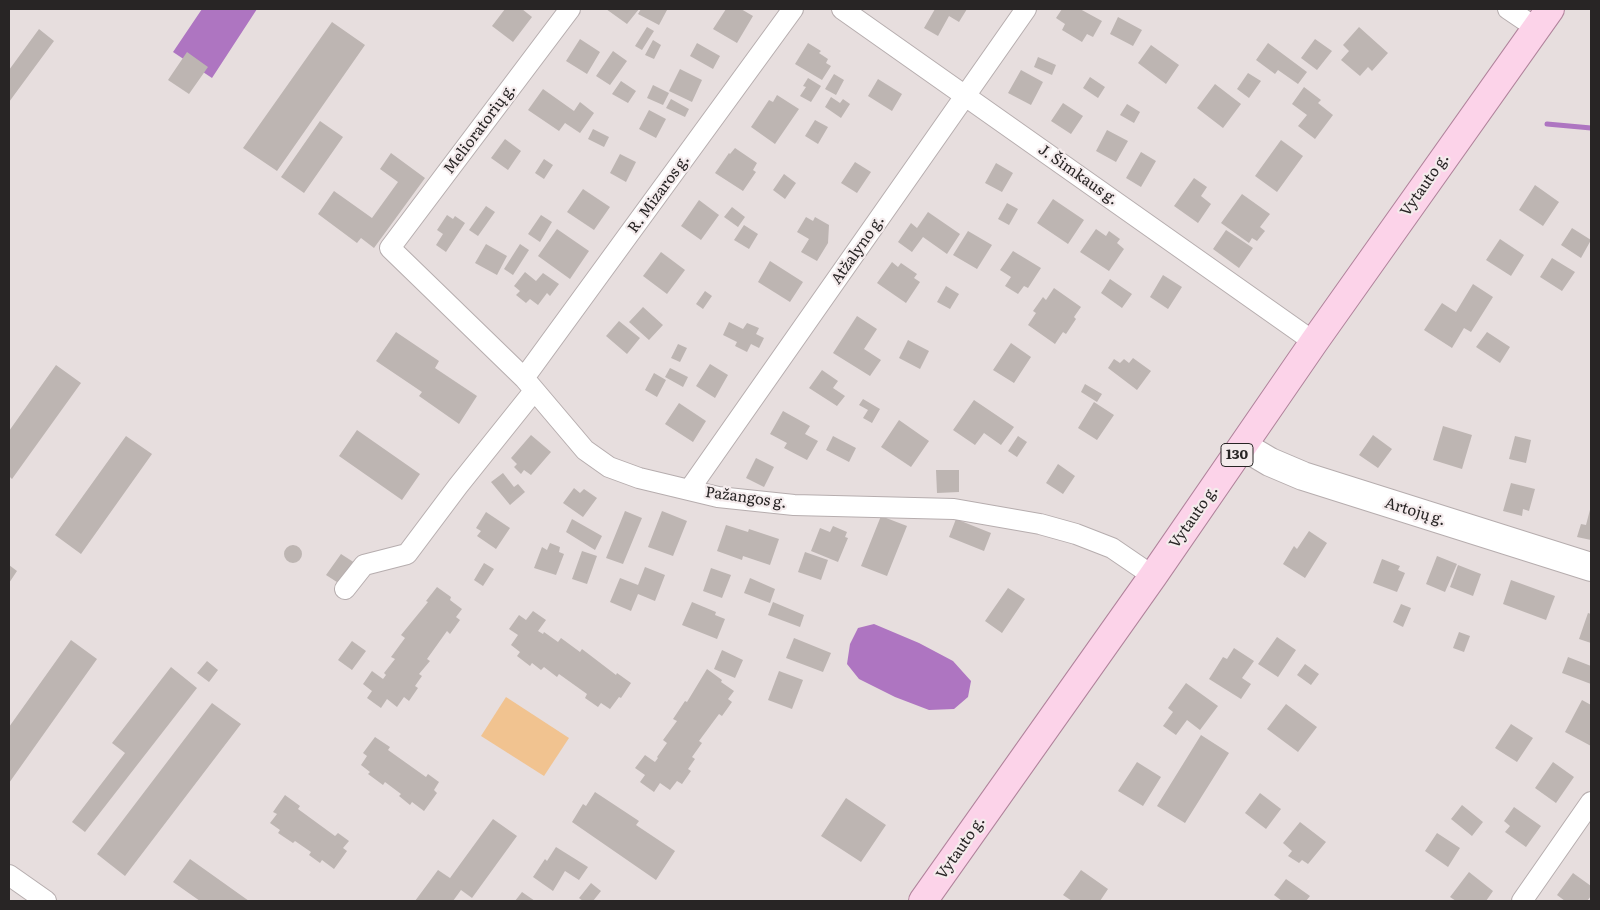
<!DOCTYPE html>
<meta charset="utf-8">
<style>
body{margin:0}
#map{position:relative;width:1600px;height:910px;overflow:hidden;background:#e7dede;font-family:Literata,serif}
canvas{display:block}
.frame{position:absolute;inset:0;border:10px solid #282525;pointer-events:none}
</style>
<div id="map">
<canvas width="1600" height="910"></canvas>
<div class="frame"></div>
</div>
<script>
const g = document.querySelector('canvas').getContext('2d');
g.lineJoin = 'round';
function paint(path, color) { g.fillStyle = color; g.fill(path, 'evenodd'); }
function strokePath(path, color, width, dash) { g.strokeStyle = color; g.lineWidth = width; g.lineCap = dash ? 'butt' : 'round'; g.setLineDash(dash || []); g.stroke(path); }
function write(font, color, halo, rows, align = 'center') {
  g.font = font + ' Literata,serif'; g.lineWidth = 4.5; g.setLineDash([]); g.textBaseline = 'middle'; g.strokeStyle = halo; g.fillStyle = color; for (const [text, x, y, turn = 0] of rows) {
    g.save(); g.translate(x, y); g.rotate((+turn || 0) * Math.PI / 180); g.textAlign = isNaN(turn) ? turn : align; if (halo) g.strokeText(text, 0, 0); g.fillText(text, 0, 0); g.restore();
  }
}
paint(new Path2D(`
 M506 697 569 738 544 776 481 736Z`), '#f1c390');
paint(new Path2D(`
 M202 9H257L212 78 173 52Z
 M874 624 919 643 953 661 971 681 968 697 954 709 929 710 895 697 859 679 847 664 850 644 858 628Z`), '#ae75c1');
strokePath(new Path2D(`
 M1547 124 1591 128`), '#ae75c1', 5);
paint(new Path2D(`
 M505 9H522L532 17 513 42 492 26Z
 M606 9H639L627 24Z
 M641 9H664L667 10 659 25 638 14Z
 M726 9H741L753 16 737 43 713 29Z
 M935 9H967L959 22 949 16 938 36 924 28Z
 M1062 9H1080L1102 21 1093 37 1087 34 1082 42 1062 30 1065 24 1056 18Z
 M1118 17 1142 30 1133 46 1110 34Z
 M332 22 365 45 277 171 243 148Z
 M647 27 654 31 642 50 635 46Z
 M1359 27 1388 53 1372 71 1368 67 1360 76 1341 60 1349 51 1343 45Z
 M39 29 54 41 9 102V70Z
 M580 39 600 52 587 74 566 61Z
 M1315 39 1332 51 1317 70 1301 58Z
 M653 40 661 45 654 59 645 55Z
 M697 43 720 56 713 69 690 56Z
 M808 43 821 51 819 53 828 59 826 63 831 66 822 80 795 64Z
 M1268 43 1307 72 1298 84 1278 70 1275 74 1256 60Z
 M1151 45 1179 65 1166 84 1138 63Z
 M613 51 627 61 610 85 596 76Z
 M187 52 208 67 189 94 168 80Z
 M1038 57 1056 65 1052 75 1034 67Z
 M680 69 702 80 692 102 669 91Z
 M1021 70 1043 82 1031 105 1008 93Z
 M1248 73 1261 81 1249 98 1237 89Z
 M834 74 844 80 836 95 825 89Z
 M1090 77 1105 87 1098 98 1083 88Z
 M808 78 821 86 811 102 800 96 806 87 803 86Z
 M878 79 902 94 892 111 868 96Z
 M621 81 636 91 628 103 612 94Z
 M1215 84 1241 104 1223 128 1197 108Z
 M653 85 669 93 663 105 647 98Z
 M1304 87 1321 100 1318 103 1333 115 1315 139 1298 126 1307 115 1292 104Z
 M543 89 574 111 580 102 594 113 580 133 565 123 559 131 528 110Z
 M777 95 799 109 775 144 751 127 769 100 773 102Z
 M831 97 840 103 843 99 850 104 841 118 825 107Z
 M671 99 689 109 685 117 666 108Z
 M1063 103 1083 116 1071 134 1051 121Z
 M1127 104 1140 112 1134 123 1120 115Z
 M649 110 666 119 656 138 639 129Z
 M815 120 828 127 818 144 805 136Z
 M320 121 343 137 304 193 281 177Z
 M593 129 609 137 604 147 588 139Z
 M1107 130 1128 141 1116 162 1096 151Z
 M505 139 521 151 508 170 491 158Z
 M1281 140 1303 156 1277 192 1255 176Z
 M735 148 757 163 753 170 756 172 743 191 715 173 729 153 730 154Z
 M1141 152 1156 161 1141 187 1126 178Z
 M391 153 425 178 374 248 361 238 357 243 318 214 334 191 372 218 398 182 380 169Z
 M620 154 636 162 626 182 610 173Z
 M544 159 553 165 544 179 535 173Z
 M855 162 871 172 857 193 841 183Z
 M996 163 1013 173 1002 192 985 183Z
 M784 174 796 183 785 199 773 190Z
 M1194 178 1207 187 1201 196 1211 204 1198 223 1174 206Z
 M1535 185 1559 202 1543 226 1519 210Z
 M583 189 610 207 594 230 567 212Z
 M1242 194 1270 214 1260 227 1265 231 1257 241 1252 238 1249 243 1221 223Z
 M1053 199 1084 220 1068 244 1037 223Z
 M699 200 719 215 701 240 681 226Z
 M1007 203 1018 209 1009 225 998 219Z
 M486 206 495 212 478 236 469 230Z
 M732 207 745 217 738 227 724 217Z
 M928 212 960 234 947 254 923 237 912 252 898 242 911 223 917 228Z
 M447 215 453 219 455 216 465 223 446 252 436 245 443 234 437 230Z
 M541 215 552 222 540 242 528 234Z
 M806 217 813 221 815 217 829 225 828 243 817 261 801 252 809 239 797 232Z
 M744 225 758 234 749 249 734 240Z
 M1572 228 1591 240 1581 258 1561 245Z
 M557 229 589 251 570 279 538 256Z
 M1096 229 1106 236 1109 231 1120 239 1117 243 1124 249 1109 271 1080 252Z
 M1226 230 1253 248 1239 268 1213 249Z
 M968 231 992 245 977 269 953 255Z
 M1500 239 1524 255 1511 276 1486 260Z
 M486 244 507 256 497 275 475 263Z
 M520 244 529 250 513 275 504 269Z
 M1013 251 1041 268 1028 288 1024 286 1018 294 1005 286 1011 277 1000 270Z
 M661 252 685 270 667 294 643 276Z
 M1552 258 1575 272 1562 291 1540 277Z
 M770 261 803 282 790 302 758 282Z
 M892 262 898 267 901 263 917 274 914 278 920 282 906 303 877 283Z
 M525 272 536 281 543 273 559 284 550 296 547 293 538 305 530 299 526 303 516 295 520 291 514 286Z
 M1163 275 1182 287 1168 309 1150 297Z
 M1110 279 1132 294 1122 308 1101 293Z
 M1473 284 1493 297 1471 332 1464 328 1452 348 1424 330 1442 303 1456 312Z
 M946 286 959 294 950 309 937 302Z
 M1054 288 1081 307 1074 317 1076 319 1066 334 1063 332 1055 344 1028 325 1036 313 1033 311 1043 297 1046 300Z
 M705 291 712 296 703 309 696 304Z
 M643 307 663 325 649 340 629 322Z
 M857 316 877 329 864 349 881 360 870 376 833 353Z
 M619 321 640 338 627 354 606 336Z
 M729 322 743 329 747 323 759 328 756 334 764 338 759 348 751 344 747 352 735 346 737 342 723 335Z
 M396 332 439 361 435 368 477 396 459 424 419 396 422 392 376 361Z
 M1487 332 1510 347 1500 363 1476 347Z
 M908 340 929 351 920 369 899 358Z
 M1011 343 1031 357 1014 383 993 370Z
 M678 344 687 348 680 362 671 358Z
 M1133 358 1151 371 1137 390 1108 368 1114 359 1120 363 1124 359 1129 363Z
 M710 364 728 375 715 398 696 386Z
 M56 365 81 383 12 479 9 476V431Z
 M670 368 688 377 683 387 665 377Z
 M822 370 838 381 833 388 845 396 837 406 809 388Z
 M654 373 666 380 657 397 645 390Z
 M1085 384 1102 394 1097 402 1081 392Z
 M863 399 880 409 872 423 863 418 868 410 859 405Z
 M974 400 1014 427 1001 445 984 433 975 445 953 430Z
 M1094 402 1114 415 1097 440 1078 428Z
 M679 403 706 421 693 442 665 424Z
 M783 411 810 426 805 434 818 441 807 460 784 448 787 443 770 434Z
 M899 420 929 441 911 467 881 447Z
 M1443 426 1472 435 1462 469 1433 460Z
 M357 430 420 474 402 500 339 456Z
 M531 435 551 452 531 475 524 470 521 474 514 467 517 464 511 458Z
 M1373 435 1392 449 1378 468 1359 455Z
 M126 436 152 454 81 554 55 535Z
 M833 436 856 448 849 462 826 450Z
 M1018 436 1027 442 1017 457 1008 451Z
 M1515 436 1531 440 1526 463 1509 459Z
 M756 458 774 467 764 487 746 478Z
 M1058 464 1075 476 1063 494 1046 483Z
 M936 470H959V492L937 493Z
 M503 473 514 487 518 484 525 492 510 505 491 482Z
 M1511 483 1535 489 1529 511 1523 509 1522 516 1503 511Z
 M574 488 580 493 584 489 597 498 583 517 563 503Z
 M1591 506V540L1577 537 1581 524 1586 525Z
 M625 511 642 518 623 564 606 558Z
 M662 511 687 521 673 556 648 547Z
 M486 512 510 528 496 549 477 536 481 531 476 528Z
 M881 516 907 526 887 576 861 566Z
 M572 519 602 536 595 550 566 532Z
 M956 519 991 533 984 551 949 537Z
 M726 525 748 532 749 529 779 539 770 565 743 556 742 560 717 551Z
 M833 526 847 532 845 537 848 538 838 562 811 551 820 528 830 532Z
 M1309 531 1327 543 1305 578 1283 564 1294 546 1297 549Z
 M550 543 560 547 559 552 564 554 556 575 534 568 542 547 547 550Z
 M284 554a9 9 0 1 1 18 0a9 9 0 1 1-18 0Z
 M582 551 597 556 587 584 572 579Z
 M805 552 828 560 821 580 798 572Z
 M341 554 355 563 340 584 326 575Z
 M1437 556 1457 564 1445 592 1426 584Z
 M1382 559 1400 566 1398 570 1405 573 1397 592 1373 583Z
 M484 563 494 569 483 586 474 580Z
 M9 565 17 571 9 583Z
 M1458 565 1481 574 1473 596 1450 587Z
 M645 567 665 575 655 601 638 594 631 611 610 602 620 578 638 585Z
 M711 568 731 575 722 598 703 591Z
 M750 578 775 589 770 603 744 593Z
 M1511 580 1555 596 1546 620 1503 604Z
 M437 587 451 597 450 600 462 609 456 617 460 620 450 634 447 631 427 659 430 661 419 674 422 676 415 686 418 688 409 701 404 697 397 707 387 699 381 708 367 698 372 691 363 684 372 671 383 679 386 675 384 673 395 659 391 657 405 638 401 635 428 602 426 601Z
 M1008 588 1025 599 1002 633 985 621Z
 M692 602 716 612 715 615 725 619 717 639 682 625Z
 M773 602 804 615 800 627 768 615Z
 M1401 604 1411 608 1403 627 1393 622Z
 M533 611 546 620 538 631 543 634 544 632 558 642 561 638 580 652 582 649 616 675 617 673 631 683 621 698 619 697 610 709 601 703 598 707 585 698 587 694 559 674 557 677 544 667 541 670 532 663 530 666 517 656 520 652 511 645 518 635 509 629 519 615 526 620Z
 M1588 613 1591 614V643L1579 639Z
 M1459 632 1470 636 1464 652 1453 648Z
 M1277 637 1296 650 1278 677 1258 664Z
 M794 638 831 653 823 672 786 658Z
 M71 640 97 659 9 783V727Z
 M352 641 366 651 352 670 338 660Z
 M1234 648 1254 661 1242 678 1251 684 1241 699 1209 679 1223 657 1227 659Z
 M722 650 743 660 735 678 714 669Z
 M1568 657 1591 666V684L1562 673Z
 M207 661 218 670 209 682 197 673Z
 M1305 664 1319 674 1311 685 1297 675Z
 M171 667 197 688 85 832 72 822 125 753 112 743Z
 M707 669 722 680 721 682 734 691 728 699 732 702 722 716 719 714 699 741 702 743 692 757 695 759 688 769 691 771 682 784 677 781 670 790 660 783 654 792 640 782 645 775 635 768 645 755 655 762 658 758 657 757 667 743 663 740 677 721 673 719 685 701 687 702Z
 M779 671 803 680 792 709 768 700Z
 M1186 683 1218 706 1200 730 1187 720 1176 735 1163 726 1173 712 1168 708Z
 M1582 700 1591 705V746L1565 732Z
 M212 703 241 724 125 876 97 854Z
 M1286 704 1317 727 1298 752 1267 729Z
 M1511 724 1533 738 1517 762 1495 748Z
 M1201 735 1229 753 1185 823 1157 806Z
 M375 737 390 747 388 750 426 777 428 774 439 782 434 790 437 793 424 811 412 802 410 805 399 796 401 794 385 782 383 785 368 774 370 772 361 765 367 756 363 753Z
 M1137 762 1161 777 1143 806 1118 791Z
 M1553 762 1574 777 1556 803 1535 788Z
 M595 792 639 821 636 825 675 851 656 880 572 822 583 804 586 806Z
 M1260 793 1281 809 1266 829 1245 813Z
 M285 795 300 806 298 809 335 836 338 833 349 841 343 848 347 851 334 869 322 860 320 863 309 855 311 852 295 841 293 843 278 833 280 830 270 823 277 814 273 812Z
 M846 798 886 825 861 862 821 836Z
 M1462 805 1483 822 1472 836 1451 819Z
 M1514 807 1541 826 1526 847 1505 832 1510 826 1504 821Z
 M493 819 517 836 472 898 461 890 453 901H415L438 870 450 878Z
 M1300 822 1326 842 1308 864 1302 860 1299 863 1288 856 1292 851 1283 843Z
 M1437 833 1460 848 1448 867 1425 851Z
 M556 847 588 867 579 880 565 871 553 891 533 877 545 859 547 861Z
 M190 859 249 901H200L173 882Z
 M1081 870 1108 889 1100 901H1072L1063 895Z
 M1469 872 1493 891 1486 901H1456L1450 897Z
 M1573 873 1591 886V896L1587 901H1565L1557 895Z
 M1286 879 1310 896 1306 901H1282L1274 895Z
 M591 883 601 891 593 901H583L579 898Z
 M522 892 535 901H515Z`), '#bdb5b2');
const street = new Path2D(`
 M570 9 390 248 524 378 585 450 609 467 639 478 718 497 794 505 954 509 1040 524 1076 534 1112 548 1153 576
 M842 9 1314 342
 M1508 9 1536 28
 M524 378 793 9
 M689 490 1026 9
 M345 589 364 565 407 554 458 486 534 391
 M9 875 46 901
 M1522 901 1591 802`);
const secondary = new Path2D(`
 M1243 446 1270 462 1303 476 1591 567`);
const primary = new Path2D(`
 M923 901 1153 576 1314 342 1550 9`);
strokePath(street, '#b6adae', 22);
strokePath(secondary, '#b6adae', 30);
strokePath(primary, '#b0839b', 30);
strokePath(street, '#fff', 20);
strokePath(secondary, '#fff', 28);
strokePath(primary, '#fcd3e9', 28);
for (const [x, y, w] of [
 [1237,455,32]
]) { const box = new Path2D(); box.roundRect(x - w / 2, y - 11.5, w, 23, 4); g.fillStyle = '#f4ebec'; g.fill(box); strokePath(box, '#282525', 1); }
write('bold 14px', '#282525', null, [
 ["130",1237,455]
]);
write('15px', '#282525', '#f4ebec', [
 ["Melioratorių g.",480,129,-53],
 ["J. Šimkaus g.",1078,175,35],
 ["Vytauto g.",1425,185,-55],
 ["R. Mizaros g.",659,194,-54],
 ["Atžalyno g.",858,250,-55],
 ["Pažangos g.",746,498,8],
 ["Artojų g.",1415,512,17],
 ["Vytauto g.",1194,517,-55],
 ["Vytauto g.",961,848,-55]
]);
</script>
